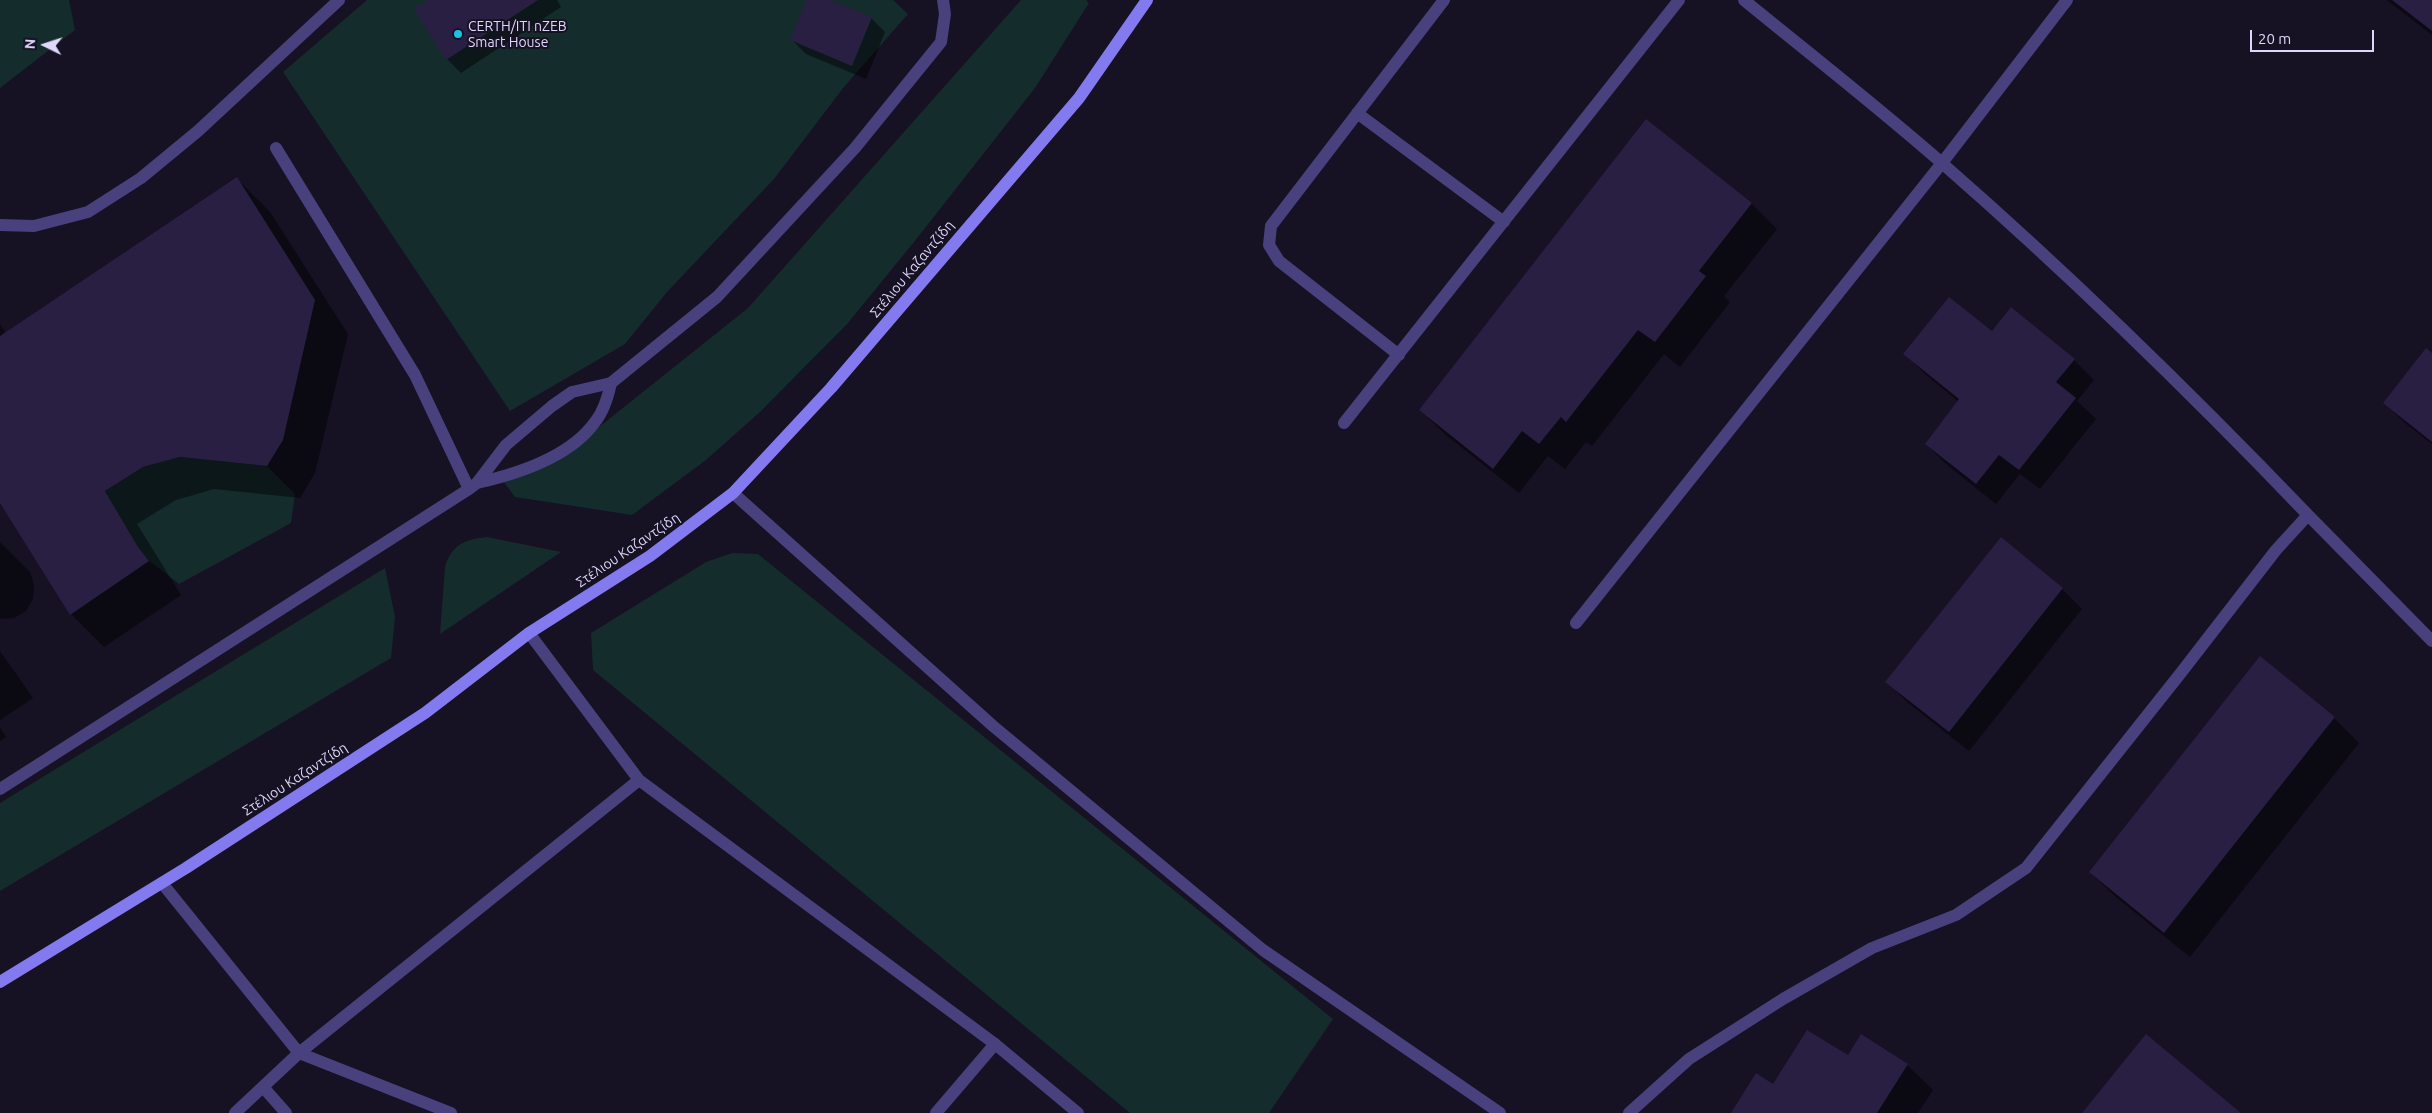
<!DOCTYPE html>
<meta charset="utf-8">
<style>
body{margin:0}
#map{position:relative;width:2432px;height:1113px;overflow:hidden;background:#161123;font-family:Ubuntu,sans-serif}
canvas{display:block}
.north{position:absolute;left:20px;top:20px;width:50px;height:50px;-webkit-text-stroke:4px #161123;paint-order:stroke;rotate:274deg;font-size:14px;font-weight:700;line-height:20px;text-align:center;color:#ded8fb}
.north::after{content:'';display:block;margin:auto;width:18px;height:22px;background:#ded8fb;clip-path:polygon(50% 0,100% 100%,50% 72%,0 100%)}
.scale{position:absolute;left:2250px;top:30px;width:124px;height:22px;box-sizing:border-box;border:2px solid #ded8fb;border-top:0;padding-left:6px;font-size:15px;line-height:18px;white-space:nowrap;color:#ded8fb;-webkit-text-stroke:4px #161123;paint-order:stroke}
</style>
<div id="map">
<canvas width="2432" height="1113"></canvas>
<div class="north">N</div>
<div class="scale">20 m</div>
</div>
<script>
const g = document.querySelector('canvas').getContext('2d');
g.lineJoin = 'round';
function paint(path, color) { g.fillStyle = color; g.fill(path, 'evenodd'); }
function strokePath(path, color, width, dash) { g.strokeStyle = color; g.lineWidth = width; g.lineCap = dash ? 'butt' : 'round'; g.setLineDash(dash || []); g.stroke(path); }
function write(font, color, halo, rows, align = 'center') {
  g.font = font + ' Ubuntu,sans-serif'; g.lineWidth = 4; g.setLineDash([]); g.textBaseline = 'middle'; g.strokeStyle = halo; g.fillStyle = color; for (const [text, x, y, turn = 0] of rows) {
    g.save(); g.translate(x, y); g.rotate((+turn || 0) * Math.PI / 180); g.textAlign = isNaN(turn) ? turn : align; if (halo) g.strokeText(text, 0, 0); g.fillText(text, 0, 0); g.restore();
  }
}
paint(new Path2D(`
 M0 0H69L75 30 0 88Z
 M367 0H893L908 14 844 87 774 179 667 292 625 344 510 411 283 72Z
 M1021 0H1086L1089 3 1035 88 918 237 848 323 760 412 706 460 632 515 515 497 503 481 589 435 748 308Z
 M180 457 267 466 295 494 291 523 179 584 149 561 138 547 105 491 143 467Z
 M487 537 561 552 440 634 445 567C451 545 465 539 487 537Z
 M732 553 758 554 1333 1019 1269 1113H1130L593 670 591 633 706 562Z
 M385 568 395 617 391 658 0 891V803Z`), '#152c2d');
paint(new Path2D(`
 M430 0H557L561 7 461 73 447 59Z
 M808 0H827L872 19 885 32 866 79 806 54 792 40Z
 M2387 0H2432V35Z
 M1646 121 1752 204 1777 229 1724 296 1730 302 1680 367 1664 354 1592 446 1586 442 1565 469 1548 456 1519 493 1446 435 1420 410Z
 M237 179 270 212 348 334 315 473 300 498 214 489 176 500 137 524 181 595 104 647 71 614 0 501V324L6 334Z
 M1993 333 2074 360 2094 380 2077 401 2096 419 2040 489 2020 474 1996 504 1946 464 1926 444 1959 402 1925 374 1905 354Z
 M2432 354V444L2405 423 2385 403Z
 M0 542 30 572 34 585 33 599 26 611 14 618 0 619Z
 M2062 589 2082 609 1969 751 1907 702 1887 682Z
 M0 651 33 698 0 720Z
 M2334 718 2359 743 2190 957 2116 897 2090 872Z
 M0 728 6 737 0 741Z
 M1861 1036 1907 1065 1933 1090 1918 1113H1733L1773 1086 1848 1057Z`), '#0007');
paint(new Path2D(`
 M428 0H538L446 60 414 9Z
 M807 0H830L872 17 852 66 790 40Z
 M2392 0H2432V31Z
 M1646 119 1752 203 1699 271 1706 276 1655 342 1638 330 1566 422 1561 417 1539 444 1522 431 1493 469 1419 410Z
 M237 177 315 300 283 440 267 466 180 457 143 467 105 491 138 547 149 561 70 615 0 503V336Z
 M1949 297 1992 331 2011 307 2075 359 2056 382 2076 398 2019 470 1999 455 1976 484 1925 444 1959 399 1903 354Z
 M2426 348 2432 353V442L2383 403Z
 M2001 537 2063 588 1949 732 1885 682Z
 M2260 656 2335 717 2164 933 2089 872Z
 M1807 1030 1848 1055 1861 1034 1908 1064 1877 1113H1731L1756 1073 1773 1084Z
 M2146 1034 2241 1113H2082Z`), '#291f42');
strokePath(new Path2D(`
 M1357 113 1504 222
 M276 148 415 375 469 489
 M0 225 34 226 88 212 141 178 198 131 339 0
 M1399 355 1279 261 1269 245 1271 226 1444 0
 M1344 423 1679 0
 M477 483C517 474 570 457 595 422 604 411 608 397 611 383
 M0 789 469 489 477 483 506 445 552 406 572 392 611 383 717 297 855 148 941 42 945 14 943 0
 M299 1053 451 1113
 M263 1087 286 1113
 M936 1113 995 1044`), '#48417d', 12);
strokePath(new Path2D(`
 M733 493 993 726 1263 950 1500 1113
 M2308 515 2432 641
 M1576 623 1942 163 2067 0
 M529 633 639 780 995 1044 1078 1113
 M162 883 299 1053
 M235 1113 299 1053 639 780
 M1629 1113 1689 1059 1783 999 1872 948 1956 915 2026 868 2180 674 2276 550 2308 515C2191 393 2070 275 1943 164 1878 107 1810 54 1744 0`), '#48417d', 12);
strokePath(new Path2D(`
 M0 982 186 868 425 713 529 633 650 556 733 493 831 388 1079 98 1147 0`), '#847af0', 12);
for (const [x, y, r, color] of [
 [458,34,5,"#1ac3e5"]
]) { const dot = new Path2D(); dot.arc(x, y, r, 0, 2 * Math.PI); g.fillStyle = color; g.fill(dot); strokePath(dot, '#161123', 2); }
write('14px', '#ded8fb', '#161123', [
 ["CERTH/ITI nZEB",468,26],
 ["Smart House",468,42]
], 'left');
write('14px', '#ded8fb', '#161123', [
 ["Στέλιου Καζαντζίδη",912,269,-50],
 ["Στέλιου Καζαντζίδη",628,550,-34],
 ["Στέλιου Καζαντζίδη",295,779,-33]
]);
</script>
